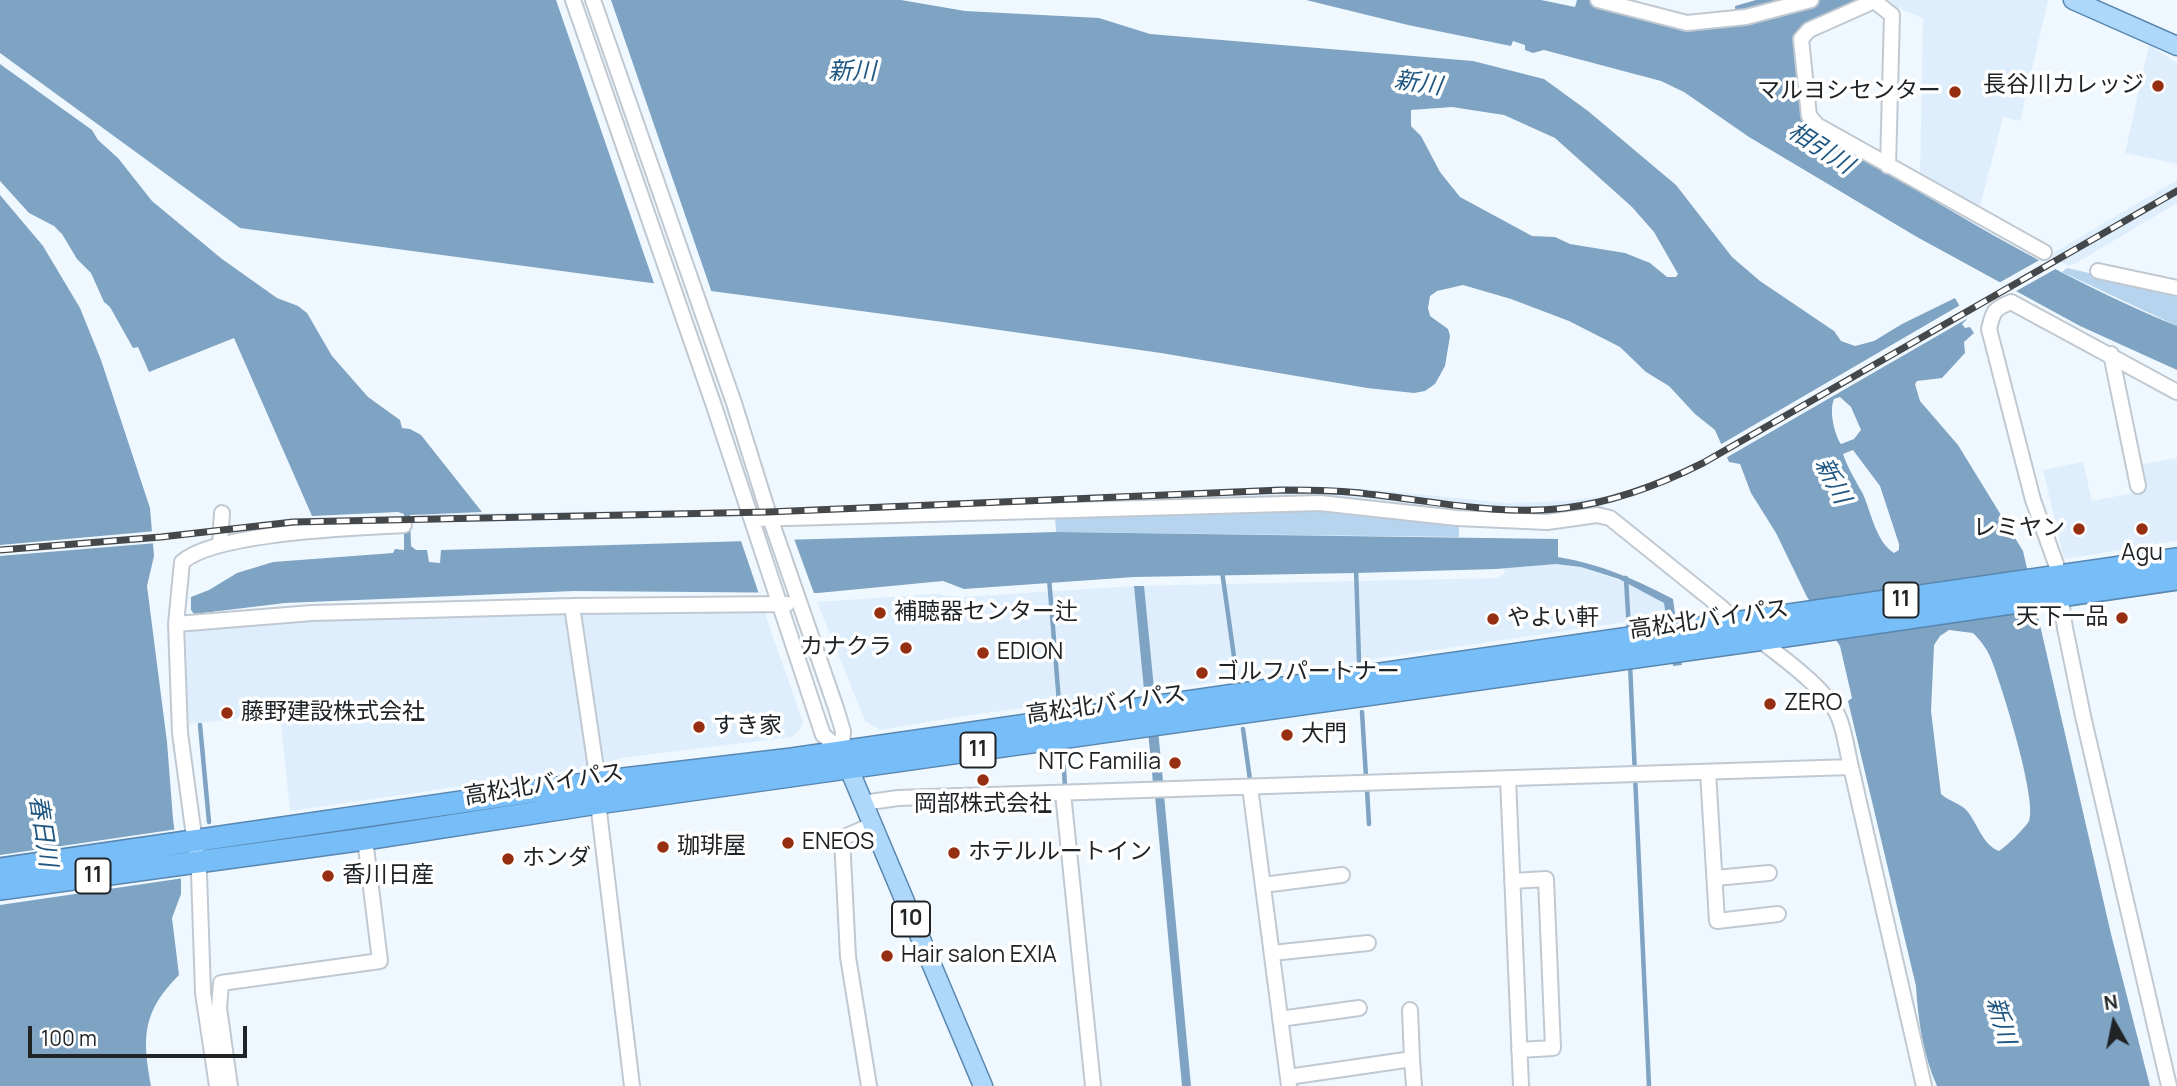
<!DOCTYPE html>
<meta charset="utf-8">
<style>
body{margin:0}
#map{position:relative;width:2177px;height:1086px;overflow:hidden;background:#f0f8ff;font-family:Manrope,sans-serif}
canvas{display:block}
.north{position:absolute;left:2079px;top:988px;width:70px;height:70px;-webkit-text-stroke:5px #fff;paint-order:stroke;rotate:351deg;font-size:19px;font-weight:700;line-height:28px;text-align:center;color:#212427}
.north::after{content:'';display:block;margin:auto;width:24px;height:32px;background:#212427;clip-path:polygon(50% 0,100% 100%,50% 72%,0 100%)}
.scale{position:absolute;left:28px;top:1026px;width:219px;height:32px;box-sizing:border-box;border:4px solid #212427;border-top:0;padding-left:9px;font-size:21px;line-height:24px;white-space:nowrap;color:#212427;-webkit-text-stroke:5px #fff;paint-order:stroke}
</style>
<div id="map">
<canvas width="2177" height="1086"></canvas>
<div class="north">N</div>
<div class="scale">100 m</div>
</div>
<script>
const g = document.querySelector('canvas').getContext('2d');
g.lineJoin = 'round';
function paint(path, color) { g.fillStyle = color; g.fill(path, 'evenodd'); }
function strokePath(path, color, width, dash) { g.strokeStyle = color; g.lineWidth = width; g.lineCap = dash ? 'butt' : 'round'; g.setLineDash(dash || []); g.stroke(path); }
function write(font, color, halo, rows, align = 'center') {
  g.font = font + ' Manrope,"Noto Sans JP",sans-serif'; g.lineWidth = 7; g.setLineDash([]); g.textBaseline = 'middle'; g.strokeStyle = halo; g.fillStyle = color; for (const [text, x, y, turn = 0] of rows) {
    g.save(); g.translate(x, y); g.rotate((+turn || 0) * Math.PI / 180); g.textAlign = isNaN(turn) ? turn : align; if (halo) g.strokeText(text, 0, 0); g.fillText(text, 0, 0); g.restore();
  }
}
paint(new Path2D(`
 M1888 0H2048L2020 121 2003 117 1979 211 1920 176 1923 18 1896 7Z
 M2149 45 2177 63V164L2125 153Z
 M2177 180V203L2078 262 2069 266 2048 256Z
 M2177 458V541L2064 559 2043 470 2083 462 2092 501 2143 491 2138 465Z
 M1282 486 1366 489 1506 503 1566 501 1596 497 1604 508 1537 516 1461 512 1365 499 1282 495 751 516 418 523V514L768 509Z
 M1556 564 1581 567 1635 586 1664 603 1666 616 1244 678 964 716 880 730 865 721 817 602 933 594 962 597 1134 586 1497 578 1504 574 1505 568Z
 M763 608 803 722 799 731 792 737 621 758 599 767 577 610Z
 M570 610 593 767 290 811 280 714 189 724 184 634 195 628 311 617Z`), '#deeefc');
paint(new Path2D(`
 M2067 268 2177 293V326L2062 272Z
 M1321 509 1459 524V537L1056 532 1055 515Z`), '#b6d4ee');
paint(new Path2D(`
 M0 0H901L965 11 1099 18 1150 34 1473 61 1544 79 1588 111 1676 185 1732 257 1760 281 1834 331 1841 341 1855 346 1874 341 1902 324 1955 298 1967 319 1962 324 1965 328 1970 327 1974 333 1964 342 1965 353 1942 378 1917 381 1915 384 1920 401 1958 445 2023 551 2111 934 2150 1086H1937C1923 1055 1918 1020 1916 986L1848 701 1852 698 1840 646 1807 597 1776 533 1751 493 1740 464 1729 462 1715 430 1695 414 1669 386 1646 372 1620 347 1569 321 1511 299 1463 285 1437 291 1430 296 1428 308 1430 316 1448 329 1450 336 1445 366 1435 384 1425 391 1414 393 1367 388 1161 353 943 322 240 228 0 53ZM1452 107 1504 115 1555 138 1632 207 1654 232 1678 274 1676 277H1667L1650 263 1625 253 1570 244 1555 237 1532 236 1460 197 1440 172 1421 136 1411 126V110ZM1840 397 1851 407 1861 430 1854 439 1841 444C1834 434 1829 410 1834 399ZM1853 450 1880 486 1899 544V550L1894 553C1876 542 1871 512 1863 494 1856 481 1848 469 1843 454ZM1949 630 1973 633C1981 641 1987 649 1991 659 2001 683 2038 801 2029 821 2025 828 2006 847 1999 851 1983 845 1978 825 1968 812 1961 803 1950 802 1941 794L1931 711 1934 645 1940 636Z
 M1306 0H1541L1575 7 1577 0H1618L1616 10 1736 24 1735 6 1756 0H1861L1797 37 1819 131C1935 201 2051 275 2177 326V370L2080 326 1917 237 1749 137 1684 92 1661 81 1544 50 1533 53 1525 50V45L1513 41 1511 46 1408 25Z
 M0 64 92 130 98 140 118 158 152 201 222 259 277 298 298 306 307 313 332 356 368 397 400 420 402 428 410 429 421 435 482 512 410 515 411 546 416 550H427L429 562 440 563 441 550 1056 532 1558 539V557C1600 564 1635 579 1673 599L1682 665 1673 666 1664 603 1619 579 1581 567 1556 564 1496 569 1356 573 1134 577 964 589 943 581 818 593 574 591 285 603 194 614 191 610V597L209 590 237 573 273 562 393 553 395 549 404 550V514L398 512 312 516 234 338 149 372 138 347 133 348 110 307 104 302 91 273 77 259 62 234 54 226 29 213 0 181Z
 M0 195 43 246 80 308 101 360 150 508 154 556 147 586 167 742 173 819 181 880V894L172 918 179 975C142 1012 142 1037 151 1086H0Z
 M1134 586H1144L1163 781 1153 783Z
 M1164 795 1191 1086H1182L1155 796Z`), '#7fa3c3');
paint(new Path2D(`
 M556 0H611L713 296 656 289Z
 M2043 258 2059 267 2011 294 1998 286 1997 284Z
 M1962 304 1970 317 1724 459 1718 446Z
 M156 531 157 543 0 556V545Z
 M793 536 815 596 760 597 740 538Z
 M178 829 184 878 0 905V855Z`), '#f0f8ff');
strokePath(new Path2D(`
 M1356 568 1359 661
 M1222 571 1237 678
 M1049 578 1059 702
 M1624 578H1626L1629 631
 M1630 664 1649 1086
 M1362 712 1366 777
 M200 725 209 822
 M1243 729 1250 780
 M1063 753 1065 787
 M1367 789 1369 824`), '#7fa3c3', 4.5);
const minor = new Path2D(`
 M573 0 713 403 823 735 842 751
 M593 0 734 403 768 512 836 708 843 731 842 751
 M1598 0 1687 23 1746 17 1811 0
 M1873 0 1892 15 1888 166
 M1874 1 1809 30 1801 39 1809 116 1817 125 2044 252
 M2098 271 2177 288
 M2111 354 2138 486
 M753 519 1320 503 1457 518 1547 522 1597 515 1610 518 1722 608 1740 625
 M220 544 222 513
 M572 606 598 782
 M176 624 312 613 572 606 787 604
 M1756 637C1781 657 1827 688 1839 718 1845 733 1847 751 1851 767
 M1708 772 1717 921 1778 914
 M1508 778 1521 1086
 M1250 787 1289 1086
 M1063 793 1093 1086
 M598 803 632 1086
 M863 803 898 798 1851 767 1924 1086
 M1715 878 1769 873
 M1512 881 1546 879 1553 1048 1519 1050
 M1263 885 1342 875
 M1272 953 1368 943
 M1280 1019 1359 1008
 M1412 1059 1414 1086
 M1288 1077 1412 1059 1410 1010
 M217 1086 203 993 199 873 180 733 176 624 182 562C216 532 356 528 404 525
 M230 1086 219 1008 221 983 380 961 365 839
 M869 1086 848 957 842 838 872 825
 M2169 1086 2083 716 2065 628 2056 564 2033 500 1989 329C1993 311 1994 309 2011 302L2177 392`);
const major = new Path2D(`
 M2073 0 2177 46
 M844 757 983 1086`);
const highway = new Path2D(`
 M0 869 598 782 792 759 2177 559
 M0 889 365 839 598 803 1771 638 2177 579`);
strokePath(minor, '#c0c9d1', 18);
strokePath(major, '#5987af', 21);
strokePath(highway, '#5987af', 24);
strokePath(minor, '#fff', 14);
strokePath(major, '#add7fb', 18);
strokePath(highway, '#77bdf8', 21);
const rail = new Path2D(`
 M0 550 161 537 293 522 768 512 1282 490C1310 490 1339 490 1368 494 1433 501 1500 516 1565 508 1614 502 1659 485 1703 463L2177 191`);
strokePath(rail, '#44484b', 7);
strokePath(rail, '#fff', 4.5, [13]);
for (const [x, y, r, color] of [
 [2158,86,7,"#962e11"],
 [1955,92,7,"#962e11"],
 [2079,529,7,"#962e11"],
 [2142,529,7,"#962e11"],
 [880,613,7,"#962e11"],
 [2122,618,7,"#962e11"],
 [1493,619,7,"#962e11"],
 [906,648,7,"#962e11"],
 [983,653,7,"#962e11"],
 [1202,673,7,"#962e11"],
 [1770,704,7,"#962e11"],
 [227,713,7,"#962e11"],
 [699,727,7,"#962e11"],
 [1287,735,7,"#962e11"],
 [1175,763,7,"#962e11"],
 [983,780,7,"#962e11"],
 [788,843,7,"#962e11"],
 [663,847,7,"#962e11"],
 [954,853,7,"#962e11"],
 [508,859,7,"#962e11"],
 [328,876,7,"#962e11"],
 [887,956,7,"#962e11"]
]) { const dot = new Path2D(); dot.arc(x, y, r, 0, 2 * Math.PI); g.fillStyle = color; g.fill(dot); strokePath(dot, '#fff', 2.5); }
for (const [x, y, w] of [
 [1901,600,35],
 [978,750,35],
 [93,876,35],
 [911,919,38]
]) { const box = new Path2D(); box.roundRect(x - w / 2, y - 17.5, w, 35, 5); g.fillStyle = '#fff'; g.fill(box); strokePath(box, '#212427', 2); }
write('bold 21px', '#212427', null, [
 ["11",1901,600],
 ["11",978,750],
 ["11",93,876],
 ["10",911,919]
]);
write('23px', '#212427', '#fff', [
 ["長谷川カレッジ",2144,86,"right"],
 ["マルヨシセンター",1941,92,"right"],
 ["レミヤン",2065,529,"right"],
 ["Agu",2142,554,"center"],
 ["補聴器センター辻",894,613],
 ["天下一品",2108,618,"right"],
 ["やよい軒",1507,619],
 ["カナクラ",892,648,"right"],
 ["EDION",997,653],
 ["ゴルフパートナー",1216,673],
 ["ZERO",1784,704],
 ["藤野建設株式会社",241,713],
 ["すき家",713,727],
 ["大門",1301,735],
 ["NTC Familia",1161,763,"right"],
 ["岡部株式会社",983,805,"center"],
 ["ENEOS",802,843],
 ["珈琲屋",677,847],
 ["ホテルルートイン",968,853],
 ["ホンダ",522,859],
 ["香川日産",342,876],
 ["Hair salon EXIA",901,956]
], 'left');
write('23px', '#212427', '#fff', [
 ["高松北バイパス",1709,620,-8],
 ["高松北バイパス",1106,705,-8],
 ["高松北バイパス",544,785,-9]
]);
write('italic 24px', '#1f5782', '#fff', [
 ["新川",852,72],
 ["新川",1418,84,8],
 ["相引川",1820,149,33],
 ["新川",1832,481,63],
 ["春日川",42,831,81],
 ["新川",2000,1021,74]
]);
</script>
